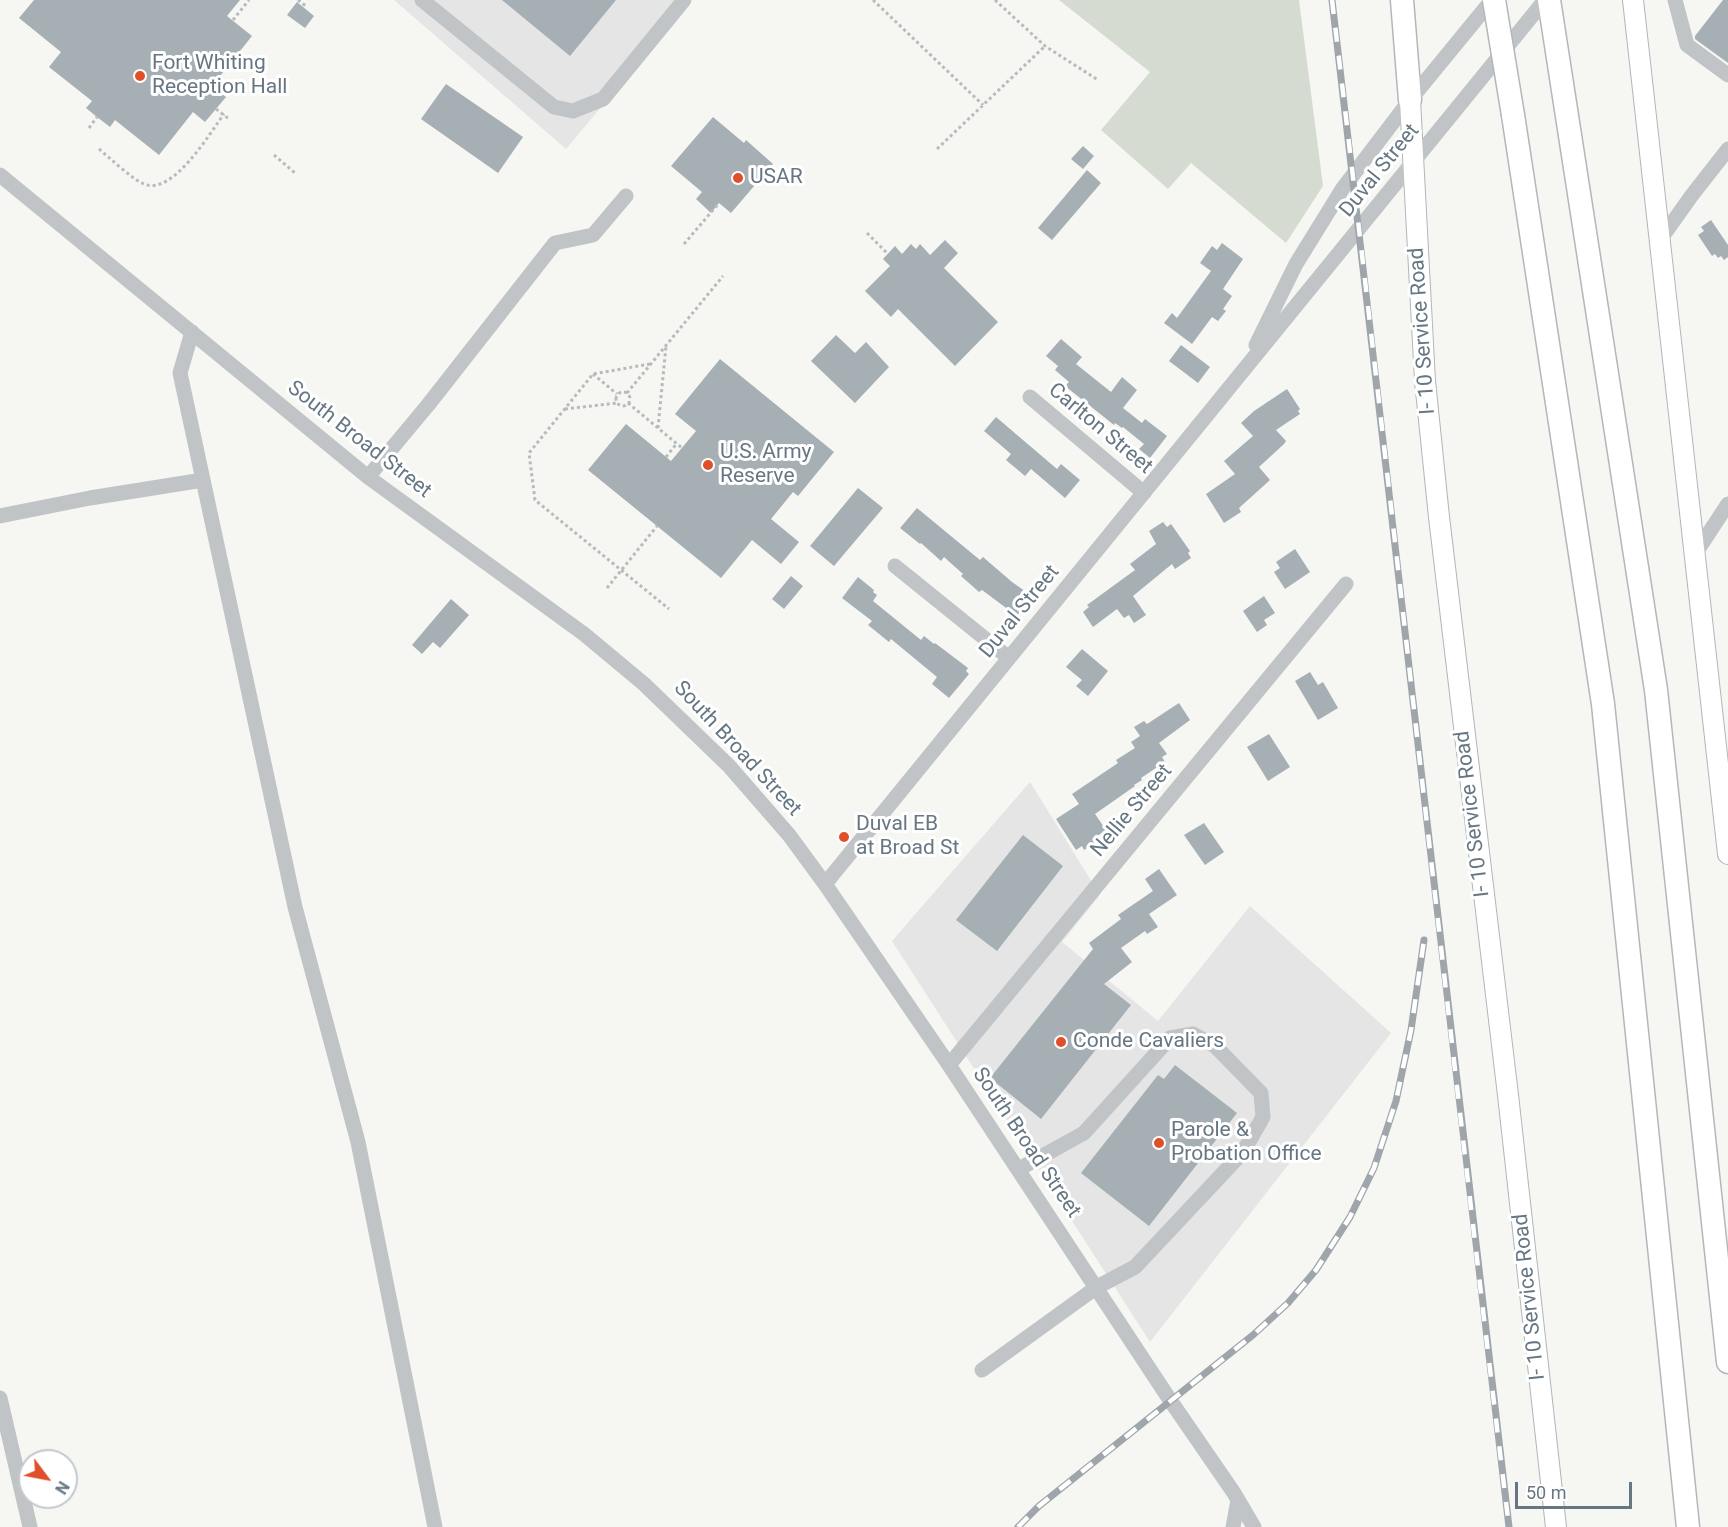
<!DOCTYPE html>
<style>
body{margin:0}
#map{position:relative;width:1728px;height:1527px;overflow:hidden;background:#f6f6f3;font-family:Roboto,sans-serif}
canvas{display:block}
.north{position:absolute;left:18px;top:1449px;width:60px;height:60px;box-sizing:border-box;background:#fff;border:2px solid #c2c9cd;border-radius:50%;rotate:122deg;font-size:16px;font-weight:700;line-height:24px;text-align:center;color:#667783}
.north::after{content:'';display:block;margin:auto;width:21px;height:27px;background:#df4f2a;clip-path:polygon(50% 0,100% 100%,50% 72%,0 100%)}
.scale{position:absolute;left:1515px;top:1482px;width:117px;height:27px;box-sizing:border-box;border:3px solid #667783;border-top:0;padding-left:8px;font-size:18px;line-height:21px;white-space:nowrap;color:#667783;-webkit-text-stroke:4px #fff;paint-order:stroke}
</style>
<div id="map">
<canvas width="1728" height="1527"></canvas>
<div class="north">N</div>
<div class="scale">50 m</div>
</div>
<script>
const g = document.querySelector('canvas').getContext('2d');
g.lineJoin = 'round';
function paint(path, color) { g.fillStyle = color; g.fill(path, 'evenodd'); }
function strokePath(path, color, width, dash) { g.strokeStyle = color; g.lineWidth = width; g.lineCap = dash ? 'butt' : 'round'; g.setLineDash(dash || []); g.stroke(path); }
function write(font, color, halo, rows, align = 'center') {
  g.font = font + ' Roboto,sans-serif'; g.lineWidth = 6; g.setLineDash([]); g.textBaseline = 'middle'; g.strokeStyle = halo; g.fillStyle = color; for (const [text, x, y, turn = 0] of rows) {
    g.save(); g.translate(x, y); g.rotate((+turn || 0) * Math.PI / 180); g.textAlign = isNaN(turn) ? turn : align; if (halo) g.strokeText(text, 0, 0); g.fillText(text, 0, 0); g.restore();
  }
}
paint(new Path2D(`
 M394 0H691L566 149Z
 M1030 782 1100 895 1062 942 1158 1021 1250 906 1391 1033 1150 1342 892 941Z`), '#e4e5e4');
paint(new Path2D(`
 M1059 0H1299L1323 186 1286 243 1191 163 1168 189 1101 130 1150 72Z`), '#d6dbd2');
paint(new Path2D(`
 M34 0H240L227 16 252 36 212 86 226 97 205 122 193 112 159 155 115 120 110 127 97 117 86 108 92 101 49 67 61 52 19 18Z
 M502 0H616L570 56Z
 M1723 0H1728V63L1695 39V36Z
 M297 2 314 16 305 28 287 15Z
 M446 84 523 137 498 173 421 119Z
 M713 117 744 143 746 140 773 164 731 213 719 203 711 213 696 199 702 192 671 166Z
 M1083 146 1094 156 1083 169 1071 159Z
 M1087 170 1101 183 1052 240 1038 228Z
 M1711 220 1728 245V257L1724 260 1721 256 1718 258 1715 254 1712 256 1698 235 1704 231 1701 227Z
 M945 240 958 253 944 268 998 322 955 366 898 309 891 317 865 291 890 266 883 259 895 246 902 254 911 244 916 249 920 244 930 255Z
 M1222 243 1243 259 1223 289 1232 296 1223 309 1226 311 1218 321 1212 317 1192 344 1164 323 1172 313 1177 318 1211 271 1200 263 1212 246 1217 250Z
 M836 335 855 353 866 342 889 367 855 403 811 361Z
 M1061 339 1082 357 1076 364 1111 392 1122 377 1137 390 1123 408 1142 423 1145 419 1167 436 1150 458 1139 449 1144 444 1123 427 1122 428 1115 423 1114 425 1065 386 1069 382 1055 370 1058 366 1046 356Z
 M1181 345 1210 367 1198 383 1169 361Z
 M720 359 834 452 798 496 793 492 771 519 799 542 781 564 752 540 721 578 588 470 626 424 671 461 696 431 675 414Z
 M1287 389 1300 409 1298 411 1300 414 1276 430 1286 441 1284 444 1259 467 1270 480 1239 508 1241 512 1224 523 1206 494 1235 474 1224 461 1253 436 1241 423 1254 411Z
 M996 417 1057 469 1061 464 1080 480 1065 498 1031 469 1025 476 1006 460 1011 454 984 431Z
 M858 488 883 508 834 566 810 546Z
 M917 508 980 560 983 557 1012 582 1032 596 1017 616 982 590 979 592 961 576 963 574 944 557 941 561 921 543 920 544 900 528Z
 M1163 522 1167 527 1171 524 1190 551 1188 553 1191 558 1175 569 1172 564 1133 596 1146 615 1134 623 1129 615 1124 618 1117 609 1093 627 1083 612 1089 607 1087 605 1135 570 1130 564 1156 544 1149 531Z
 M1295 549 1310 572 1285 589 1274 572 1280 568 1276 562Z
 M791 576 803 586 784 609 772 599Z
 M858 577 874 590 873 592 877 595 873 601 921 640 924 636 934 644 935 643 968 668 966 671 969 674 949 698 932 684 937 677 891 639 889 642 868 625 872 621 842 598Z
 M1264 596 1275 613 1264 620 1267 625 1257 632 1243 611Z
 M451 599 469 615 440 648 433 642 422 654 412 645Z
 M1082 649 1108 671 1088 696 1076 686 1082 680 1066 667Z
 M1310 672 1318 685 1323 682 1338 708 1318 720 1295 681Z
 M1179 703 1190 720 1159 743 1167 754 1162 757 1165 762 1141 778 1142 780 1134 785 1135 786 1095 814 1106 830 1093 839 1096 842 1084 850 1082 846 1076 850 1056 819 1079 804 1072 794 1118 763 1116 760 1135 748 1131 742 1140 736 1134 727 1144 721 1147 724Z
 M1269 734 1290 767 1268 781 1247 747Z
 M1204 823 1224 852 1205 865 1184 835Z
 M1023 835 1063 866 997 951 956 920Z
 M1159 869 1177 895 1149 914 1158 927 1147 934 1145 931 1121 948 1132 962 1104 984 1131 1005 1041 1119 990 1078 1093 949 1089 943 1121 919 1118 915 1153 891 1145 879Z
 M1175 1065 1237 1113 1149 1226 1081 1173 1158 1075 1164 1079Z`), '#a6afb4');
const major = new Path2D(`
 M1633 0 1728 854
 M1410 100 1425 381 1439 517 1508 1095 1556 1527`);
const highway = new Path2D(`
 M1402 0 1410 100
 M1549 0 1656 690 1728 1362
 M1513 115 1603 704 1688 1527`);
strokePath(major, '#b1b6ba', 22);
strokePath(highway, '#b3b7ba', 25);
strokePath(new Path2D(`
 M298 0 307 7
 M873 0 983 105
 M995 0 1045 46 1098 80
 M233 20 249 0
 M216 109 229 119
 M89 128 97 117
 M99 149C110 158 133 180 144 184 173 196 209 134 224 114
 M937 149 1045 46
 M274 155 295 173
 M867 233 888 254
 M684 244 719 203
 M650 364 593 374 529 453 535 500 669 609
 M593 374 617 394
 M616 399a7 7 0 1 1 14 0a7 7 0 1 1-14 0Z
 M627 393 723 276
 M628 403 682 448
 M565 409 617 403
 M658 428 666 346
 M666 457 677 443
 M607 588 657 526`), '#b8bbbd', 3, [3, 3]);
strokePath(new Path2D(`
 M422 0 554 107 573 111 603 99 684 0
 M1675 0 1687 45 1728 75
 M0 175 368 477 584 634 644 684 729 766 789 835 825 884 949 1065 1170 1400 1234 1493 1254 1527
 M1660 240 1692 195 1728 149
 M192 332 180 373 295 907 358 1142 435 1527
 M1256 345 1296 264 1343 188 1410 100 1492 0
 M1030 397 1144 493
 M368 477 428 405 555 243 593 235 626 196
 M0 516 90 498 203 480
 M1695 554 1728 504
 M895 566 1009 658
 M825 884 1545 0
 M949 1065 1346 584
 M982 1370 1097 1287 1135 1267 1243 1152 1263 1117 1261 1093 1215 1046 1193 1034 1170 1038 1084 1133 1019 1169
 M0 1398 30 1527
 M1233 1527 1238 1500`), '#c0c4c7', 15);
strokePath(major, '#fff', 20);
strokePath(highway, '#fff', 22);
const rail = new Path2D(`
 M1332 0C1393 509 1447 1018 1509 1527
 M1018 1527 1039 1506 1253 1335 1288 1303 1316 1270 1350 1217 1374 1168 1396 1101 1411 1030 1424 940`);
strokePath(rail, '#9fa6ab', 7);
strokePath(rail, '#fff', 4.5, [14]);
const highwayBridge = new Path2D(`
 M1494 0 1513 115`);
strokePath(highwayBridge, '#b3b7ba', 25, []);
strokePath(highwayBridge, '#fff', 22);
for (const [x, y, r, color] of [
 [140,76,6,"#df4f2a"],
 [738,178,6,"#df4f2a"],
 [708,465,6,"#df4f2a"],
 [844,837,6,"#df4f2a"],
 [1061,1042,6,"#df4f2a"],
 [1159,1143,6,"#df4f2a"]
]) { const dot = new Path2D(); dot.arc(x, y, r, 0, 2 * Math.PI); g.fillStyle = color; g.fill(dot); strokePath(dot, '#fff', 2); }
write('21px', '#667783', '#fff', [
 ["Fort Whiting",152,64],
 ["Reception Hall",152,88],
 ["USAR",750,178],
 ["U.S. Army",720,453],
 ["Reserve",720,477],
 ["Duval EB",856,825],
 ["at Broad St",856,849],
 ["Conde Cavaliers",1073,1042],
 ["Parole &",1171,1131],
 ["Probation Office",1171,1155]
], 'left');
write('21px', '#667783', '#fff', [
 ["Duval Street",1380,171,-51],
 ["I- 10 Service Road",1423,331,-94],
 ["Carlton Street",1100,429,40],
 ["South Broad Street",359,440,38],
 ["Duval Street",1020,612,-51],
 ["South Broad Street",737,749,47],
 ["Nellie Street",1132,811,-50],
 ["I- 10 Service Road",1473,814,-97],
 ["South Broad Street",1026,1143,56],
 ["I- 10 Service Road",1530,1297,-96]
]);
</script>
